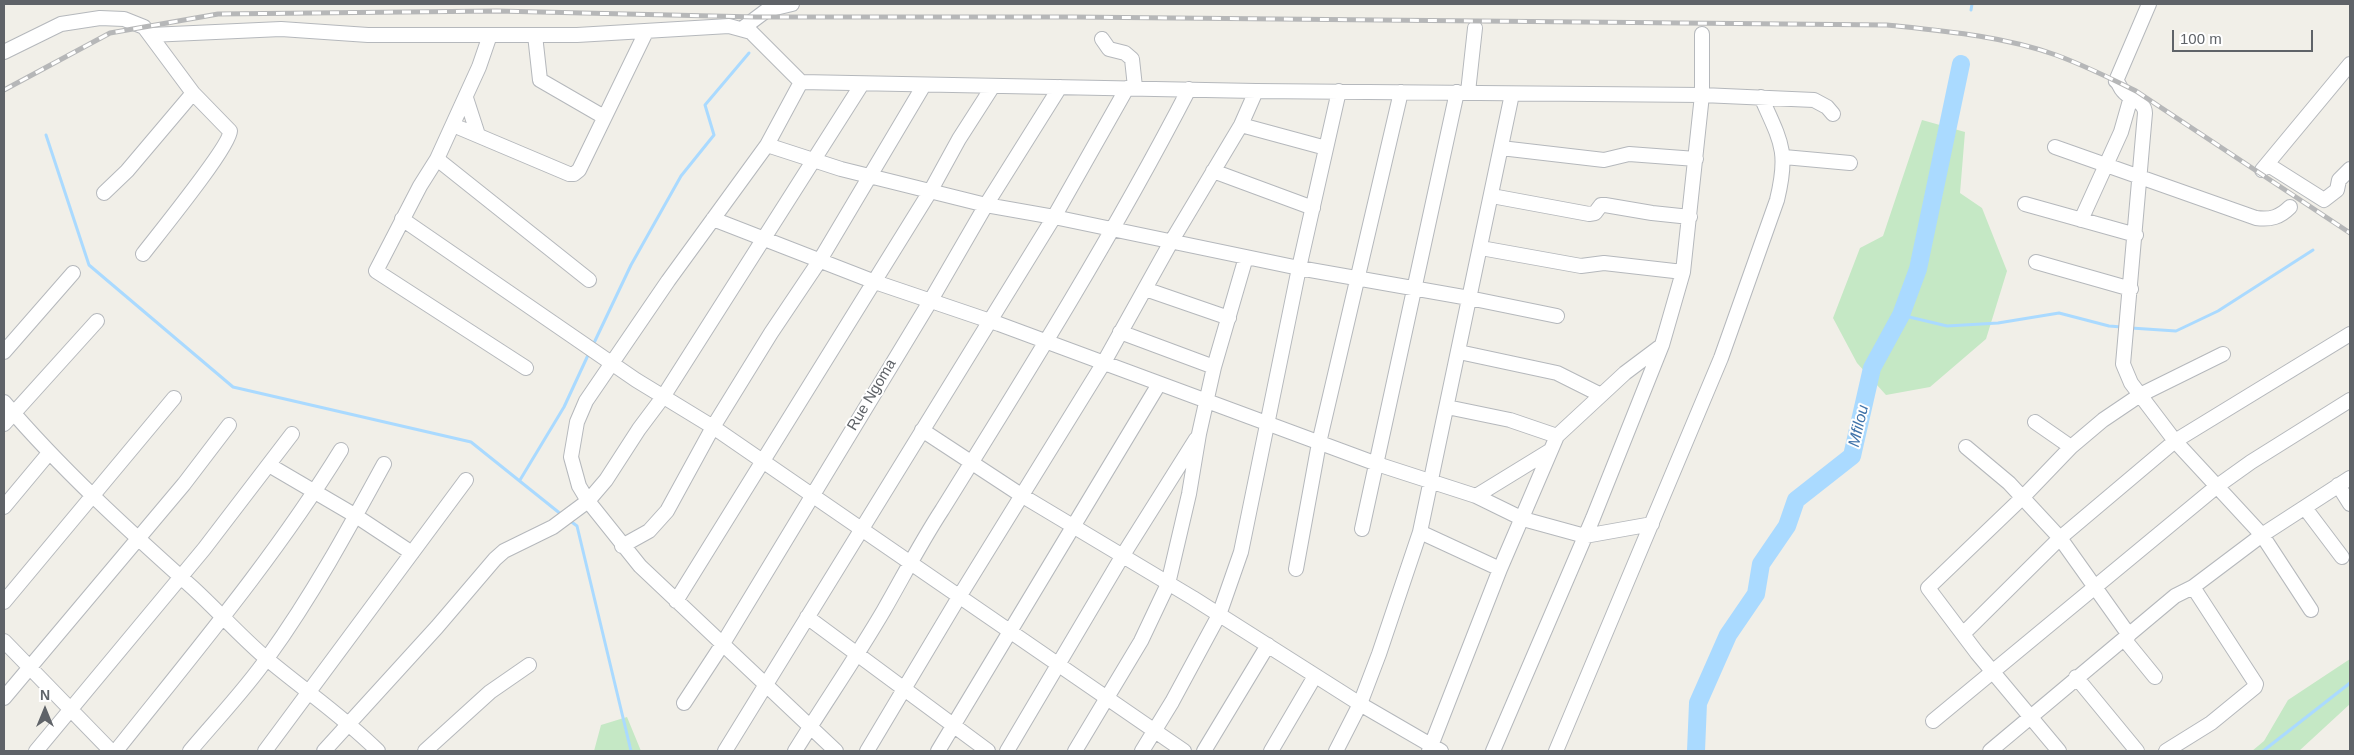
<!DOCTYPE html>
<style>
body{margin:0}
#map{position:relative;width:2354px;height:755px;overflow:hidden;background:#f1efe8;font-family:Arial,sans-serif}
canvas{display:block}
.frame{position:absolute;inset:0;border:5px solid #5f6368;pointer-events:none}
.north{position:absolute;left:20px;top:685px;width:50px;height:50px;-webkit-text-stroke:4px #fff;paint-order:stroke;rotate:0deg;font-size:14px;font-weight:700;line-height:20px;text-align:center;color:#5f6368}
.north::after{content:'';display:block;margin:auto;width:18px;height:22px;background:#5f6368;clip-path:polygon(50% 0,100% 100%,50% 72%,0 100%)}
.scale{position:absolute;left:2172px;top:30px;width:141px;height:22px;box-sizing:border-box;border:2px solid #5f6368;border-top:0;padding-left:6px;font-size:15px;line-height:18px;white-space:nowrap;color:#5f6368;-webkit-text-stroke:4px #fff;paint-order:stroke}
</style>
<div id="map">
<canvas width="2354" height="755"></canvas>
<div class="frame"></div>
<div class="north">N</div>
<div class="scale">100 m</div>
</div>
<script>
const g = document.querySelector('canvas').getContext('2d');
g.lineJoin = 'round';
function paint(path, color) { g.fillStyle = color; g.fill(path, 'evenodd'); }
function strokePath(path, color, width, dash) { g.strokeStyle = color; g.lineWidth = width; g.lineCap = dash ? 'butt' : 'round'; g.setLineDash(dash || []); g.stroke(path); }
function write(font, color, halo, rows, align = 'center') {
  g.font = font + ' Arial,sans-serif'; g.lineWidth = 4; g.setLineDash([]); g.textBaseline = 'middle'; g.strokeStyle = halo; g.fillStyle = color; for (const [text, x, y, turn = 0] of rows) {
    g.save(); g.translate(x, y); g.rotate((+turn || 0) * Math.PI / 180); g.textAlign = isNaN(turn) ? turn : align; if (halo) g.strokeText(text, 0, 0); g.fillText(text, 0, 0); g.restore();
  }
}
paint(new Path2D(`
 M1922 120 1965 132 1960 193 1982 208 2007 271 1986 339 1930 387 1886 395 1857 363 1833 318 1860 248 1883 236Z
 M2350 659V704L2299 751H2252L2264 741 2288 700Z
 M627 717 641 751H594L601 725Z`), '#c5e8c5');
strokePath(new Path2D(`
 M1971 10 1972 4
 M46 135 89 265 233 387 471 442 562 515
 M1901 315 1947 326 1998 323 2059 313 2109 326 2122 327
 M2131 328 2176 331 2218 311 2313 250
 M593 345 631 265 681 176 714 135 705 105 749 53
 M520 480 564 407 589 353
 M569 520 577 526 631 751
 M2263 751 2350 683`), '#aadaff', 3);
strokePath(new Path2D(`
 M1696 751 1698 703 1728 635 1756 594 1761 564 1787 526 1796 500 1852 456 1872 368 1901 315 1918 269 1961 64`), '#aadaff', 18);
const minor = new Path2D(`
 M2149 4 2116 81C2120 84 2119 87 2123 91 2130 100 2145 101 2145 113L2123 364 2131 383 2175 441 2262 535 2311 610
 M743 28 767 10 792 4
 M150 35 281 29 368 35H577L729 26 751 32 801 82 1256 91 1702 95 1814 100 1827 107 1833 114
 M490 35 479 67 437 159 420 186 376 271 526 368
 M535 35 540 80 604 117
 M1102 39 1109 49 1125 53 1132 59 1135 87
 M4 52 61 24 100 18 124 19 144 27 193 93 230 131C231 145 156 237 143 254
 M801 82 767 145 668 281 586 401 577 422 571 457 579 486 588 501 640 566 836 751
 M1468 92 1475 28
 M466 98 478 135
 M453 125 569 174H574L579 170 646 32
 M1241 125 1326 148
 M767 145 841 169 986 205 1054 217 1299 268 1469 298 1557 316
 M2055 147 2256 218C2271 220 2280 217 2290 207
 M1501 148 1604 160 1629 154 1696 159
 M1784 157 1850 163
 M437 159 589 280
 M2267 164 2350 64
 M2262 170 2267 164 2324 200 2337 190 2339 180 2350 169
 M1213 171 1313 208
 M104 193 127 171 193 93
 M1492 196 1589 214 1595 213 1601 205H1605L1652 213 1690 217
 M2025 204 2136 235
 M402 219 636 380 713 427 1184 751
 M713 219 875 282 999 324 1377 464 1476 496 1523 519 1585 536 1652 524
 M2081 220 2121 132 2131 97
 M1481 248 1581 266 1604 263 1683 272
 M2036 262 2131 289
 M1145 289 1229 318
 M1120 332 1214 367
 M4 352 73 273
 M1459 352 1557 373 1601 395
 M4 402C61 469 127 529 193 588 218 611 241 637 267 659 304 690 344 717 378 751
 M1447 407 1510 420 1557 436
 M2035 422 2071 447
 M4 424 97 321
 M922 430 1021 495 1193 598 1360 704 1441 751
 M1966 447 2009 483 2060 538 2129 635
 M269 465 356 516 412 553
 M2338 485 2350 504
 M1476 496 1551 450
 M4 507 49 453
 M2305 508 2342 557
 M1362 529 1457 92
 M1420 532 1500 569
 M622 546 649 531 667 511 713 427 771 333 820 260 924 85
 M1296 569 1319 443 1401 92
 M676 601 931 190 959 139 993 86
 M4 602 174 398
 M807 617 988 751
 M1963 634 2060 538 2175 441 2350 334
 M2124 639 2155 677
 M4 641 111 751
 M2076 677 2137 751
 M4 698 184 484 229 425
 M684 703 722 645 931 300 986 205 1060 87
 M1933 721 2216 487 2251 462 2350 400
 M36 751 204 549 292 434
 M116 751C194 653 275 557 341 450
 M190 751C216 720 245 690 268 657 312 596 348 530 384 464
 M265 751 466 480
 M324 751 437 627 495 559 504 551 553 527 588 501 606 480 639 429 663 397 862 84
 M425 751 490 692 529 665
 M725 751 1054 217 1127 88
 M795 751C824 704 856 658 884 610 903 577 921 542 942 510 1028 372 1114 234 1189 89
 M867 751 959 597 1103 364 1171 242 1241 125 1256 91
 M938 751 1159 384
 M1007 751 1123 555 1196 439
 M1075 751 1141 641 1168 584 1189 494 1199 434 1214 367 1246 257
 M1142 751 1172 702 1219 615 1241 552 1299 268 1339 91
 M1204 751 1268 645
 M1271 751 1315 676
 M1336 751 1360 704 1379 654 1420 532 1512 94
 M1429 751 1500 569 1557 436 1625 373 1661 346
 M1493 751 1593 518 1662 345 1683 272 1702 95V34
 M1556 751 1721 358 1777 200C1789 151 1781 142 1761 97
 M1990 751 2175 596 2193 587 2262 535 2350 478
 M2059 751 1977 653 1928 588 2023 497 2071 447 2103 420 2140 395 2223 354
 M2166 751 2211 723 2255 687 2256 684 2193 587`);
strokePath(minor, '#b5b8bc', 16);
strokePath(minor, '#fff', 14);
const rail = new Path2D(`
 M4 90 110 33 218 14 497 11 756 17H1073L1887 25C1944 31 2002 36 2056 55 2083 65 2110 78 2136 91L2350 233`);
strokePath(rail, '#b6b7b8', 5);
strokePath(rail, '#fff', 3, [9]);
write('15px', '#5f6368', '#fff', [
 ["Rue Ngoma",872,395,-59]
]);
write('italic 16px', '#4174aa', '#fff', [
 ["Mfilou",1859,426,-77]
]);
</script>
